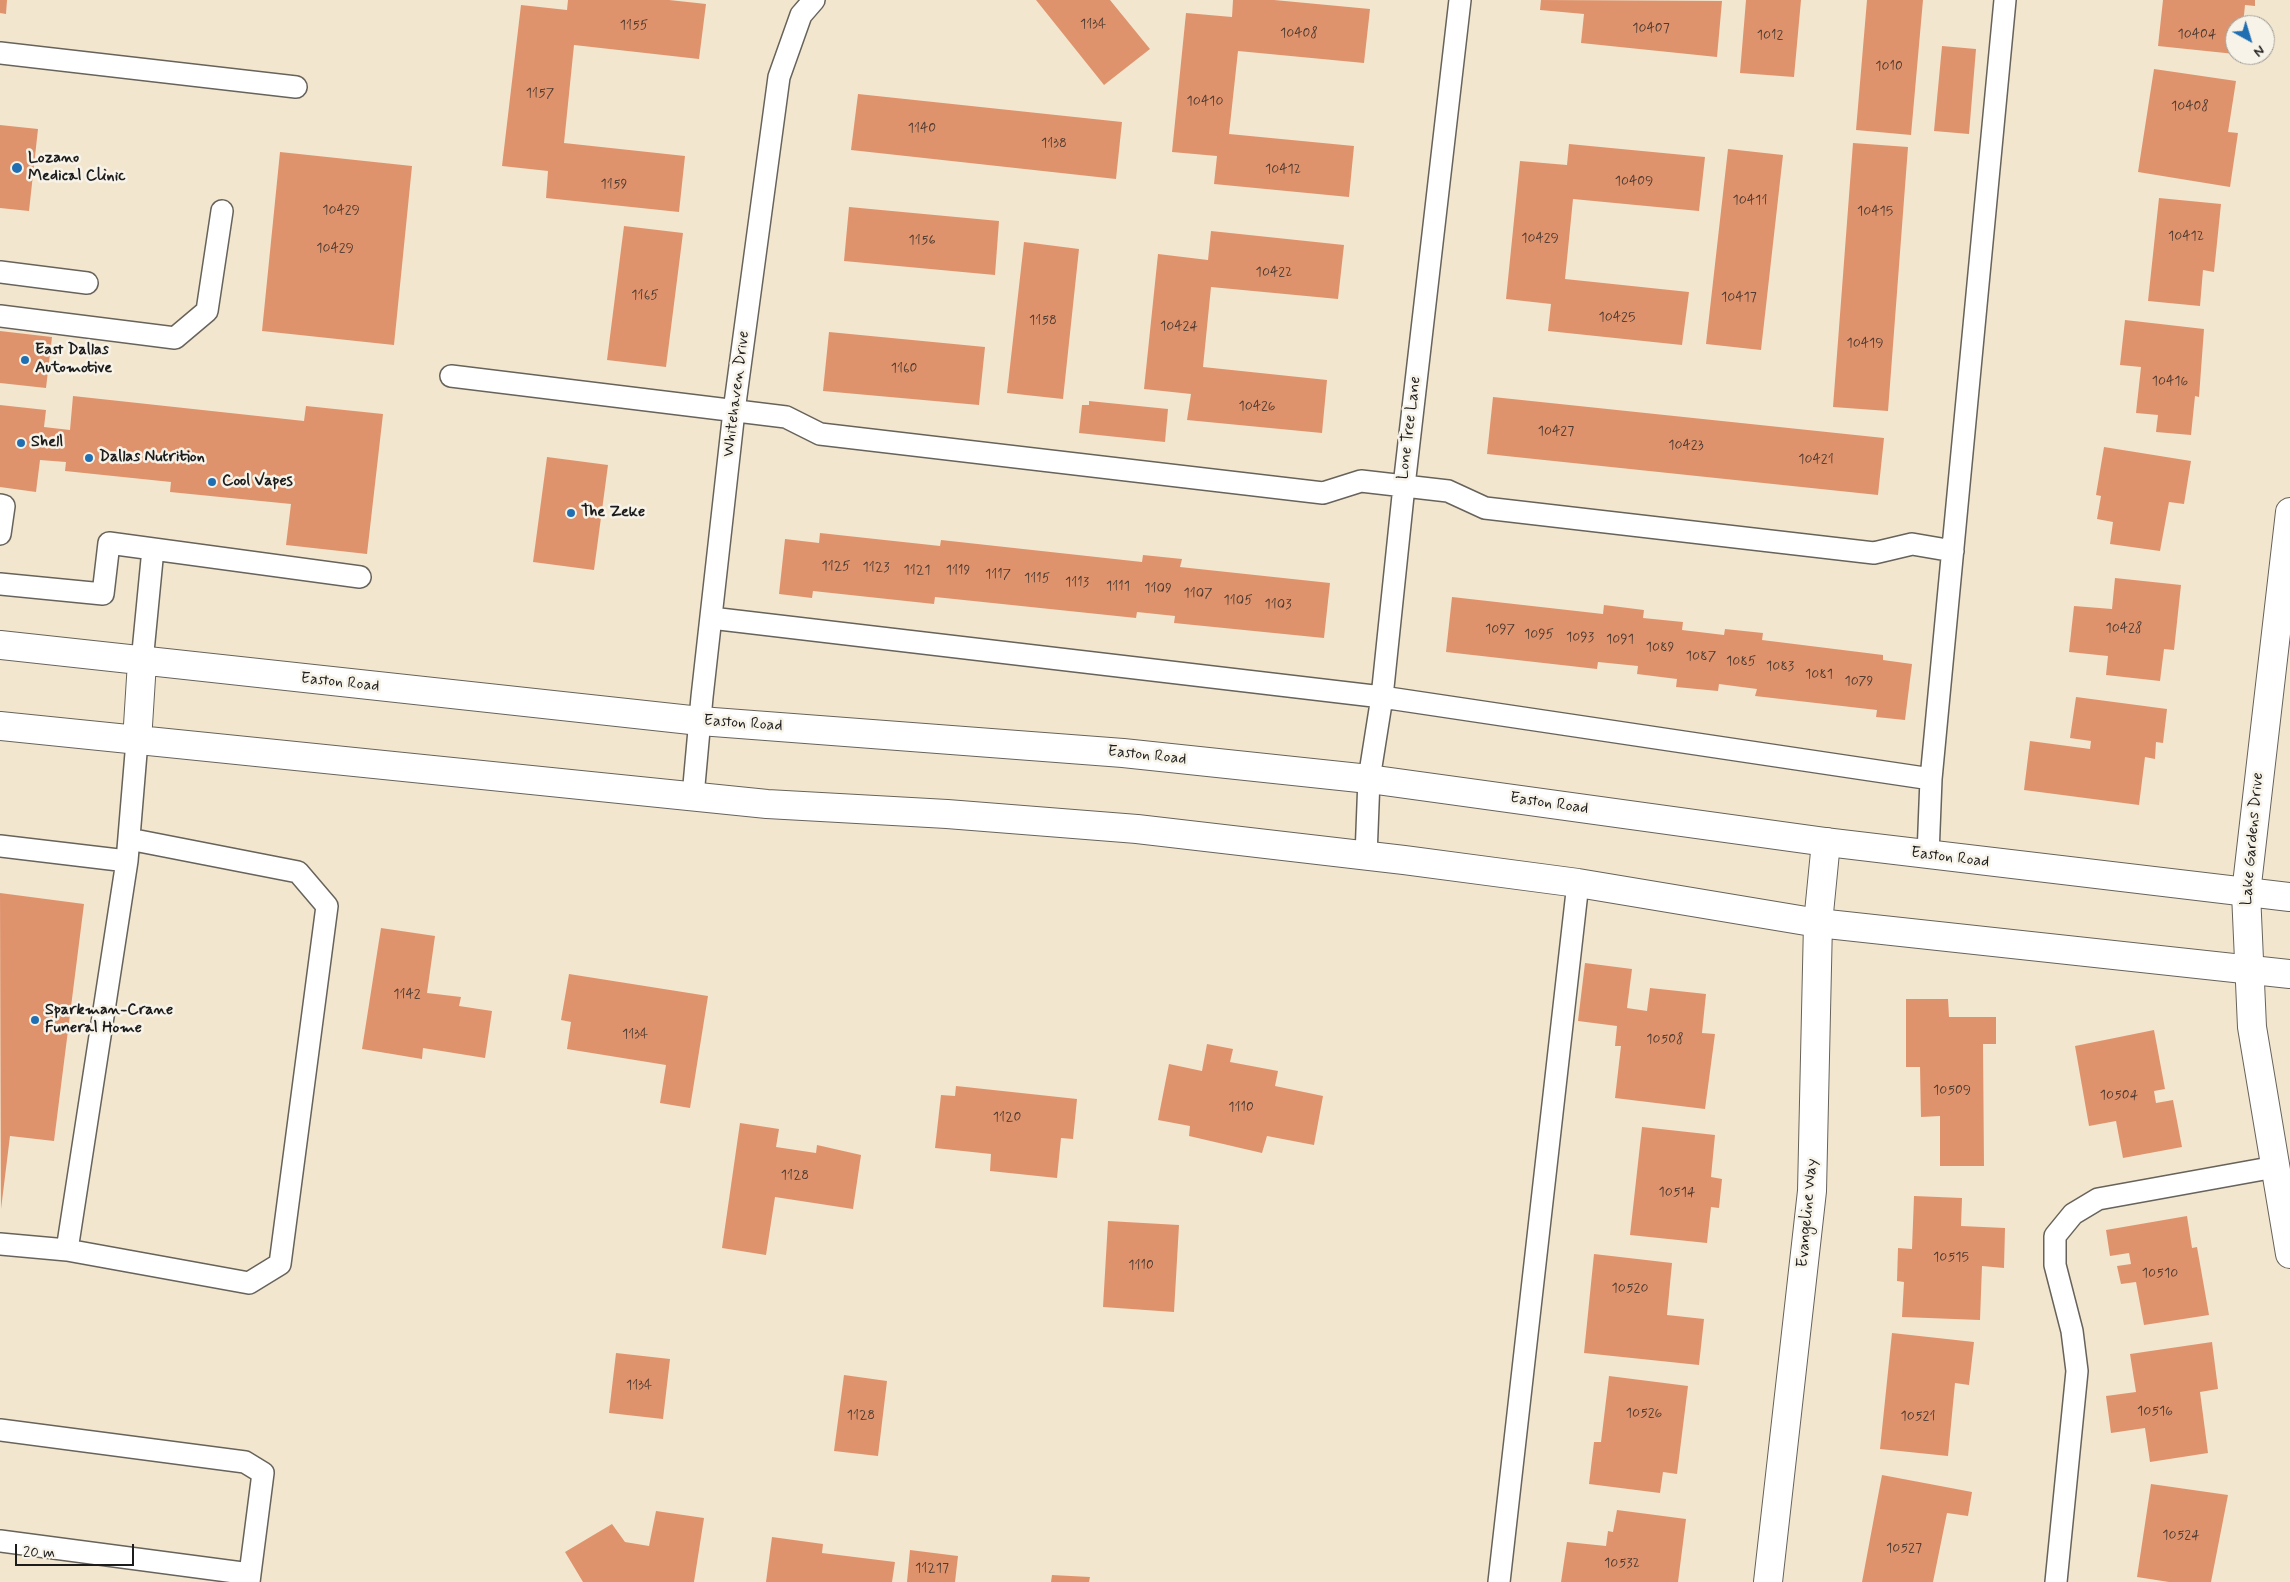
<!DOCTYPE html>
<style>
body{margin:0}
#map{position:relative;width:2290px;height:1582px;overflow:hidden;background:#f3e6cf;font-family:Mynerve,sans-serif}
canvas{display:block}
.north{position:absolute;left:2225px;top:15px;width:50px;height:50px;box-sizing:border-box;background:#f7f3e8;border:1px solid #9f9d96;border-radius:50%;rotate:141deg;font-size:14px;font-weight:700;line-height:20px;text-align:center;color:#1c1c1c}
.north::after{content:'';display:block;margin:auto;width:18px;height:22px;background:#1f6fb2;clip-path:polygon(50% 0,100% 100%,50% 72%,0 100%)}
.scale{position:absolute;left:15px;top:1544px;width:119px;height:22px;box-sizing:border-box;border:2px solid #1c1c1c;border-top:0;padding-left:6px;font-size:15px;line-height:18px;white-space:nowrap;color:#1c1c1c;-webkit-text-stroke:4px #f7f3e8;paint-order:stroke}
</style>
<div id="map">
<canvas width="2290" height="1582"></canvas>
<div class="north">N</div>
<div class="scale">20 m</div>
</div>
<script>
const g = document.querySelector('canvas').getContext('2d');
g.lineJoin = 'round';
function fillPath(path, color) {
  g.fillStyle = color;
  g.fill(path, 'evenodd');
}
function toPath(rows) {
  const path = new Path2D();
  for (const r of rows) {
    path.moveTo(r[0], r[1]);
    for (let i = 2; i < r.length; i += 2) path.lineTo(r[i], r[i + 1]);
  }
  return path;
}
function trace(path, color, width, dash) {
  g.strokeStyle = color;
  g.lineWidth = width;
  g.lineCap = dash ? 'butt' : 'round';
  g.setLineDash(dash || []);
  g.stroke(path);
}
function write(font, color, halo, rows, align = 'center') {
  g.font = font + ' Mynerve,sans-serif';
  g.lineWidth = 5;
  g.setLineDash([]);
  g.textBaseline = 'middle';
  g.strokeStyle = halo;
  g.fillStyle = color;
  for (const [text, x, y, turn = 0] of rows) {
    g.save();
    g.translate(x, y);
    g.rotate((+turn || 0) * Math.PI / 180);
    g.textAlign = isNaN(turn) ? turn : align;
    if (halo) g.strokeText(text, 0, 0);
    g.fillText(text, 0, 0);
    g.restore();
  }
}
const building = toPath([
 [0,0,7,0,6,14,0,13],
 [568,0,669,0,706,4,699,59,574,45,564,143,685,156,679,212,546,198,548,171,502,166,521,5,567,10],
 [1036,0,1110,0,1150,49,1104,85],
 [1233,0,1274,0,1370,9,1364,63,1238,51,1229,134,1354,146,1349,197,1214,184,1217,156,1172,152,1186,13,1232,17],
 [1541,0,1722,1,1717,57,1581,43,1584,14,1540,10],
 [1746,0,1801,0,1794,77,1740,73],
 [1867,0,1923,0,1911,135,1856,130],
 [2163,0,2255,0,2255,6,2245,5,2243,25,2235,25,2235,54,2158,46],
 [1942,46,1976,49,1969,134,1934,131],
 [2154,69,2236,81,2228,132,2238,133,2230,187,2138,172],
 [858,94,1122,122,1116,179,851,150],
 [0,125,38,129,29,211,0,208],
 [1853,143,1908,147,1888,411,1833,407],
 [1569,144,1705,157,1699,211,1573,199,1565,279,1689,292,1682,345,1548,331,1551,304,1506,299,1520,161,1567,165],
 [1728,149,1783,155,1761,350,1706,344],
 [280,152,412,166,394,345,262,331],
 [2159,198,2221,204,2214,272,2203,270,2200,306,2148,301],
 [849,207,999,221,995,275,844,261],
 [624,226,683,233,666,367,607,360],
 [1211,231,1344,245,1338,299,1211,287,1203,367,1327,380,1322,433,1187,420,1191,394,1144,389,1158,254,1208,260],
 [1024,242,1079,249,1063,399,1007,393],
 [2125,320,2204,329,2199,397,2195,396,2191,435,2156,432,2158,415,2136,413,2141,367,2120,365],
 [0,331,52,337,46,388,0,383],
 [829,332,985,347,979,405,823,391],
 [73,396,304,421,306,406,383,414,367,554,286,545,291,504,170,492,171,482,65,471,66,462,40,460,36,492,0,487,0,405,46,410,44,427,70,430],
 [1493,397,1884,438,1878,495,1487,454],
 [1089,401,1168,409,1165,442,1079,433,1082,405,1089,405],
 [2104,447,2191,461,2184,504,2169,502,2160,551,2110,544,2113,522,2097,519,2101,496,2096,495],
 [547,457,608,465,594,570,533,562],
 [820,533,940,546,941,540,1142,562,1143,555,1182,559,1180,567,1330,583,1324,638,1174,623,1175,616,1137,612,1136,618,935,597,934,604,813,591,812,598,779,594,785,539,819,543],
 [2115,578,2181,585,2174,650,2164,649,2160,681,2106,675,2108,656,2069,652,2074,606,2112,609],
 [1452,597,1603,614,1604,605,1644,610,1643,618,1683,622,1682,630,1724,635,1725,629,1763,633,1762,640,1883,655,1883,660,1912,664,1905,720,1876,717,1877,710,1755,696,1757,689,1719,684,1718,691,1676,687,1677,679,1637,674,1638,666,1598,662,1597,669,1446,652],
 [2076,697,2167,709,2163,743,2156,742,2155,759,2145,757,2139,805,2024,790,2030,741,2090,749,2091,741,2070,738],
 [0,893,84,904,54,1141,10,1136,1,1209],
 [381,928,435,936,427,993,461,997,459,1006,492,1011,485,1058,423,1048,422,1059,362,1049],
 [1585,963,1632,969,1627,1008,1647,1011,1650,988,1706,994,1702,1033,1715,1034,1705,1109,1615,1098,1621,1046,1615,1046,1617,1026,1578,1021],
 [569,974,708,996,690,1108,660,1103,666,1065,567,1049,571,1022,561,1020],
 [1906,999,1948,999,1949,1017,1996,1017,1996,1044,1983,1044,1984,1166,1940,1166,1940,1116,1921,1117,1920,1067,1906,1067],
 [2154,1030,2165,1089,2154,1091,2156,1103,2173,1100,2182,1147,2123,1158,2116,1121,2089,1126,2075,1046],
 [1207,1044,1233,1049,1230,1062,1278,1071,1275,1086,1323,1096,1314,1145,1267,1136,1262,1153,1189,1136,1190,1126,1158,1120,1169,1064,1202,1071],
 [956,1086,1077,1099,1073,1139,1061,1138,1057,1178,990,1171,991,1154,935,1148,941,1095,955,1096],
 [740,1123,779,1129,776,1147,816,1153,817,1145,861,1155,853,1209,775,1197,766,1255,722,1248],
 [1642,1127,1715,1135,1711,1177,1722,1179,1719,1208,1711,1207,1707,1243,1630,1235],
 [1914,1196,1962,1198,1961,1226,2005,1228,2004,1268,1982,1266,1980,1320,1902,1317,1904,1282,1897,1281,1898,1248,1912,1249],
 [2187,1216,2192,1248,2197,1247,2209,1315,2144,1325,2136,1282,2121,1284,2117,1266,2131,1264,2129,1253,2110,1256,2106,1230],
 [1108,1221,1179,1225,1174,1312,1103,1307],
 [1594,1254,1672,1263,1667,1315,1704,1319,1699,1365,1584,1353],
 [1892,1333,1974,1342,1969,1385,1955,1383,1948,1456,1880,1449],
 [2212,1342,2218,1389,2200,1392,2208,1453,2150,1462,2145,1428,2111,1433,2106,1396,2136,1392,2130,1354],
 [616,1353,670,1359,663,1419,609,1413],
 [844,1375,887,1381,878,1456,834,1451],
 [1609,1376,1688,1386,1677,1474,1663,1472,1660,1493,1589,1484,1594,1442,1601,1442],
 [1882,1475,1972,1492,1968,1516,1947,1513,1933,1582,1862,1582],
 [2151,1484,2228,1495,2211,1582,2169,1582,2137,1577],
 [1617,1510,1686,1519,1678,1582,1561,1582,1567,1542,1606,1546,1608,1531,1613,1532],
 [656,1511,704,1518,694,1582,583,1582,565,1552,612,1524,625,1542,649,1546],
 [772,1537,823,1544,822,1553,895,1562,892,1582,766,1582],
 [910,1550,958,1556,955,1582,907,1582],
 [1052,1575,1090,1577,1089,1582,1051,1582]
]);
const lane = toPath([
 [0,53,296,87],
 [0,272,87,283],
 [0,316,175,338,207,311,222,211],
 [451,376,786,417,820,434,1323,493,1361,481,1448,491,1485,508,1874,553,1912,544,1953,551],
 [0,505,4,506,0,534],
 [0,584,103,594,109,543,360,577],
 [711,618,1382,697,1931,779],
 [142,662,153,549],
 [693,796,702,697,734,411,779,77,801,15,814,0],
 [0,846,127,861],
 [1928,855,1931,779,2005,0],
 [1366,856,1369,779,1382,697,1404,486,1460,0],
 [0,1244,67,1250,127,861,137,741],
 [67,1250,249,1283,280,1264,327,906,298,872,129,839],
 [0,1430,245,1462,263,1473,250,1574],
 [0,1541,250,1574,249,1582],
 [1499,1582,1578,883],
 [2056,1582,2077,1371,2072,1331,2055,1265,2055,1236,2073,1214,2098,1199,2275,1167]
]);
const street = toPath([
 [2290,512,2246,893,2252,1027,2290,1254],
 [1768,1582,1812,1191,1818,923,1826,842]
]);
const secondary = toPath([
 [0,645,700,721,1123,753,1369,779,1826,842,2290,897],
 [0,726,767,804,947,814,1137,829,1404,860,1578,883,1818,923,2290,974],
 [137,741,142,662]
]);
const markers = [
 [17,168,6,"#1f6fb2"],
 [25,360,5,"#1f6fb2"],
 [21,443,5,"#1f6fb2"],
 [89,458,5,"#1f6fb2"],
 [212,482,5,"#1f6fb2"],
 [571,513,5,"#1f6fb2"],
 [35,1020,5,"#1f6fb2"]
];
const numberNames = [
 ["1134",1093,25],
 ["1155",634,26],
 ["10407",1651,29],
 ["10408",1299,34],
 ["10404",2197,35],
 ["1012",1770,36],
 ["1010",1889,67],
 ["1157",540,94],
 ["10410",1205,102],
 ["10408",2190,107],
 ["1140",922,129],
 ["1138",1054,144],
 ["10412",1283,170],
 ["10409",1634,182],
 ["1159",614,185],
 ["10411",1750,201],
 ["10429",341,211],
 ["10415",1875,212],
 ["10412",2186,237],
 ["10429",1540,239],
 ["1156",922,241],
 ["10429",335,249],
 ["10422",1274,273],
 ["1165",645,296],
 ["10417",1739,298],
 ["10425",1617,318],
 ["1158",1043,321],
 ["10424",1179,327],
 ["10419",1865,344],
 ["1160",904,369],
 ["10416",2170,382],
 ["10426",1257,407],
 ["10427",1556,432],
 ["10423",1686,446],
 ["10421",1816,460],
 ["1125",836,567],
 ["1123",876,568],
 ["1121",917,571],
 ["1119",958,571],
 ["1117",998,575],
 ["1115",1037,579],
 ["1113",1077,583],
 ["1111",1118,587],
 ["1109",1158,589],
 ["1107",1198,594],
 ["1105",1238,601],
 ["1103",1278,605],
 ["10428",2124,629],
 ["1097",1500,630],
 ["1095",1539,635],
 ["1093",1580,638],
 ["1091",1620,640],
 ["1089",1660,648],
 ["1087",1701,657],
 ["1085",1741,662],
 ["1083",1780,667],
 ["1081",1819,675],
 ["1079",1859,682],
 ["1142",407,995],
 ["1134",635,1035],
 ["10508",1665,1040],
 ["10509",1952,1091],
 ["10504",2119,1096],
 ["1110",1241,1108],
 ["1120",1007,1118],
 ["1128",795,1176],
 ["10514",1677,1193],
 ["10515",1951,1258],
 ["1110",1141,1266],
 ["10510",2160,1274],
 ["10520",1630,1289],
 ["1134",639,1386],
 ["10516",2155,1412],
 ["10526",1644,1414],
 ["1128",861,1416],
 ["10521",1918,1417],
 ["10524",2181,1536],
 ["10527",1904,1549],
 ["10532",1622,1564],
 ["11217",932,1569]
];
const poiNames = [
 ["Lozano",28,159],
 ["Medical Clinic",28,177],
 ["East Dallas",35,351],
 ["Automotive",35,369],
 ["Shell",31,443],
 ["Dallas Nutrition",99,458],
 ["Cool Vapes",222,482],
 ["The Zeke",581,513],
 ["Sparkman-Crane",45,1011],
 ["Funeral Home",45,1029]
];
const streetNames = [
 ["Whitehaven Drive",737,394,-83],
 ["Lone Tree Lane",1410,428,-83],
 ["Easton Road",340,683,6],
 ["Easton Road",743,724,4],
 ["Easton Road",1147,756,6],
 ["Easton Road",1549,804,8],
 ["Lake Gardens Drive",2253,839,-85],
 ["Easton Road",1950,858,7],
 ["Evangeline Way",1808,1213,-85]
];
fillPath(building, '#df936d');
trace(lane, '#67635b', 24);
trace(street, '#67635b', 30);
trace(secondary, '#67635b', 30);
trace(lane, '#fff', 21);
trace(street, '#fff', 28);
trace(secondary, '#fff', 28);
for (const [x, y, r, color] of markers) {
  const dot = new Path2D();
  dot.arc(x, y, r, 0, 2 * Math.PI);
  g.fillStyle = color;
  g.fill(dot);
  trace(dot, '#f7f3e8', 2);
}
write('14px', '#4d3a30', null, numberNames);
write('bold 16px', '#1c1c1c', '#f7f3e8', poiNames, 'left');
write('16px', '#1c1c1c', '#f7f3e8', streetNames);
</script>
